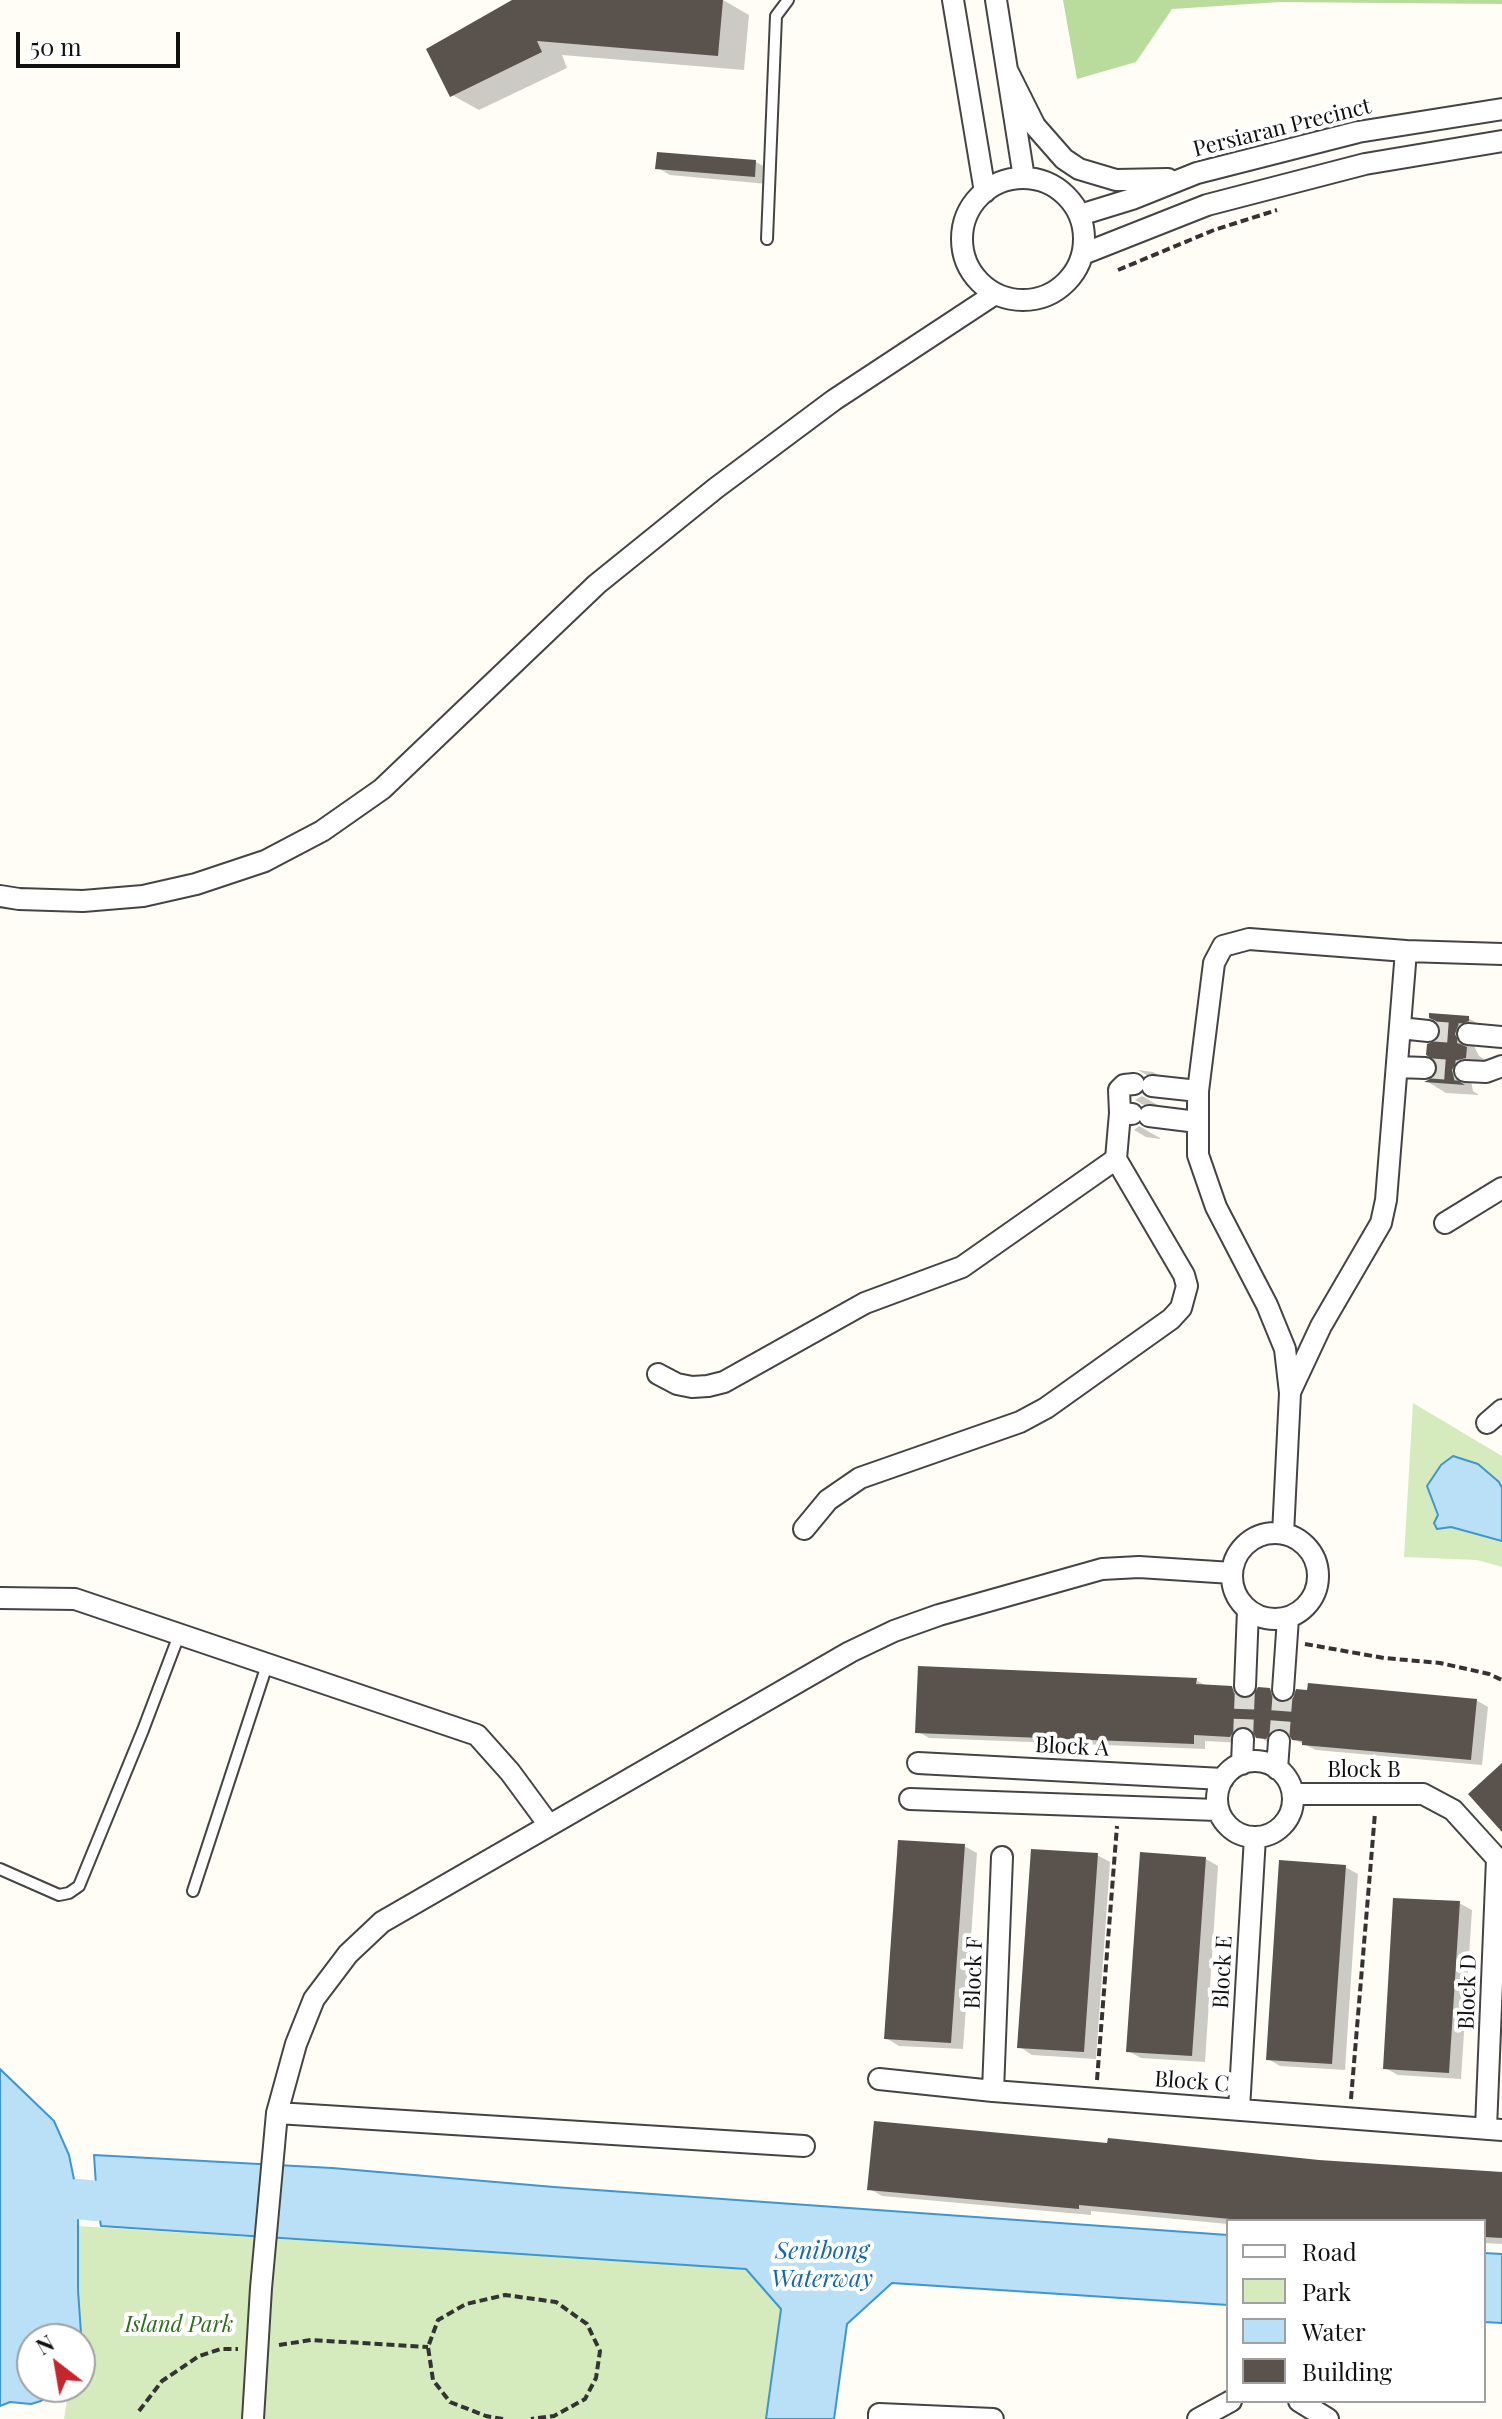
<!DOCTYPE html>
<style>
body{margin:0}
#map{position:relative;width:1502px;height:2419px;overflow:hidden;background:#fffdf5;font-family:"Playfair Display",serif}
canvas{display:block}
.legend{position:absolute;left:1226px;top:2219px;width:260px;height:184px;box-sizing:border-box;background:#fff;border:2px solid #a0a0a0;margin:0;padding:10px 14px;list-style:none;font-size:24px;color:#111}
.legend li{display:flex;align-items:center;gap:16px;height:40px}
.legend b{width:40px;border:2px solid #a0a0a0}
.north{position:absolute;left:16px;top:2323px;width:80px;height:80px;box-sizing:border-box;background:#fff;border:2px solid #a0a0a0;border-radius:50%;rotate:329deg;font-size:22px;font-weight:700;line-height:32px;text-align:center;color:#111}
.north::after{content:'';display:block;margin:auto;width:28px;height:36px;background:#c4262e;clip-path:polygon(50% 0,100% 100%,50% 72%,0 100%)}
.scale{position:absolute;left:16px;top:32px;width:164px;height:36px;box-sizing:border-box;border:4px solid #111;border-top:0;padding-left:10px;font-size:24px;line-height:28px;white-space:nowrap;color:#111;-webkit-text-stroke:6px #fff;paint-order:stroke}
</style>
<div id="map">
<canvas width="1502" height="2419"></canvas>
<ul class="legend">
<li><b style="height:10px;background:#fff"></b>Road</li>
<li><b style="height:22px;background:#d5ebbd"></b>Park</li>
<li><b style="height:22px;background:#b9e0f7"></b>Water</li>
<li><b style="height:22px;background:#5a524d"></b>Building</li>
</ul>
<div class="north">N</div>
<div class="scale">50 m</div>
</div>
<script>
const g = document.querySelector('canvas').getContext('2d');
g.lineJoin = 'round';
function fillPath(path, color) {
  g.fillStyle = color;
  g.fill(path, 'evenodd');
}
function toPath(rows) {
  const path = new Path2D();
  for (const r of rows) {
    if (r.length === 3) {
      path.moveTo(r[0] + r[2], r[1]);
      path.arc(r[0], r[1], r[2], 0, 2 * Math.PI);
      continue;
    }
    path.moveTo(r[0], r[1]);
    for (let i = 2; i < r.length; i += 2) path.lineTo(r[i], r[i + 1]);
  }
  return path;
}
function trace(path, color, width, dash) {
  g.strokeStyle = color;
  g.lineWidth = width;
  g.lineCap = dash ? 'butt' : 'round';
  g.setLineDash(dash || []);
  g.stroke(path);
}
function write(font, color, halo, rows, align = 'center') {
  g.font = font + ' "Playfair Display",serif';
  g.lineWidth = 8;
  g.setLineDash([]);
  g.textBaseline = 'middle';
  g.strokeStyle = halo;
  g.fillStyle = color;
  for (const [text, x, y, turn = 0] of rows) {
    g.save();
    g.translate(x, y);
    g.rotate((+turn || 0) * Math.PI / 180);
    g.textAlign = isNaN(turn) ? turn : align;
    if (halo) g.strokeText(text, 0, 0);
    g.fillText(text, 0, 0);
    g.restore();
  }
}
const green = toPath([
 [1413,1403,1502,1456,1502,1567,1477,1560,1404,1557],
 [78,2226,746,2269,781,2309,766,2419,64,2419,69,2387,80,2387,83,2362,78,2290]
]);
const forest = toPath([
 [1063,0,1502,0,1502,4,1280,2,1172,9,1136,62,1077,79]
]);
const water = toPath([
 [1453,1456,1478,1464,1499,1482,1502,1488,1502,1541,1451,1527,1437,1529,1434,1523,1438,1515,1427,1486,1441,1465,1453,1456],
 [0,2069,54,2121,69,2155,78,2199,78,2290,83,2362,80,2372,80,2339,32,2339,32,2387,62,2387,41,2401,31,2404,10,2402,0,2406,0,2069],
 [94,2155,332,2168,554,2187,1228,2235,1228,2305,892,2283,847,2324,834,2419,766,2419,781,2309,746,2269,101,2226,97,2201,94,2155],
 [1484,2253,1502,2254,1502,2323,1484,2322,1484,2253]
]);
const shadow = toPath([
 [516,0,723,0,749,15,744,70,562,55,567,68,479,110,452,95],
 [756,162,769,169,767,184,670,175,658,168],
 [1468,1018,1488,1029,1477,1037,1474,1046,1479,1056,1486,1060,1486,1069,1478,1070,1471,1081,1473,1091,1479,1095,1446,1093,1428,1082,1437,1077,1440,1069,1440,1041,1443,1032],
 [1138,1070,1153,1072,1165,1079,1159,1082],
 [1142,1096,1163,1108,1156,1112,1135,1100],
 [1139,1126,1160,1138,1160,1139,1146,1137,1134,1130],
 [1196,1680,1208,1687,1231,1688,1244,1695,1245,1701,1270,1690,1282,1697,1283,1705,1476,1700,1488,1707,1482,1765,1316,1750,1293,1739,1291,1734,1270,1744,1255,1733,1248,1734,1243,1743,1205,1741,1205,1749,929,1738,917,1731],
 [964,1846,977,1853,963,2049,899,2046,886,2038],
 [1097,1855,1110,1862,1096,2059,1032,2055,1020,2047],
 [1206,1859,1218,1866,1205,2062,1141,2058,1128,2051],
 [1345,1867,1358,1874,1345,2070,1280,2066,1268,2059],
 [1459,1903,1472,1910,1461,2079,1398,2075,1385,2068],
 [1109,2145,1502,2174,1502,2244,1484,2243,1484,2221,1228,2221,1228,2224,1091,2211,1091,2215,882,2196,870,2189]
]);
const river = toPath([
 [78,2199,97,2201]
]);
const building = toPath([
 [512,0,723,0,718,56,537,41,542,52,450,97,426,49],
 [657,152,756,160,755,177,655,169],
 [1429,1013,1469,1016,1469,1021,1458,1026,1455,1034,1460,1044,1467,1047,1466,1058,1458,1060,1452,1070,1454,1078,1465,1085,1424,1082,1436,1076,1438,1069,1436,1061,1426,1055,1427,1044,1438,1039,1441,1032,1436,1021,1429,1018],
 [918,1666,1197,1678,1196,1684,1232,1686,1234,1693,1244,1699,1252,1697,1258,1687,1270,1688,1272,1696,1283,1703,1293,1698,1296,1689,1307,1690,1308,1683,1477,1699,1471,1760,1302,1745,1302,1741,1292,1740,1287,1731,1281,1728,1273,1730,1266,1739,1256,1738,1251,1729,1244,1726,1236,1728,1230,1737,1194,1735,1194,1744,915,1733],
 [1502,1763,1502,1832,1468,1794],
 [898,1840,965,1844,951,2043,884,2039],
 [1031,1849,1098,1853,1084,2052,1017,2048],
 [1140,1852,1206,1857,1192,2056,1126,2052],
 [1279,1860,1346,1865,1332,2064,1266,2060],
 [1393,1898,1460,1901,1449,2073,1383,2069],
 [874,2121,1107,2143,1108,2138,1319,2160,1502,2172,1502,2238,1484,2237,1484,2221,1252,2221,1079,2205,1079,2209,867,2190]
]);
const streetTunnel = toPath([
 [1428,1031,1468,1034],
 [1425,1068,1465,1071],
 [1243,1739,1245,1686],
 [1279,1741,1283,1690]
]);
const path = toPath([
 [1118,270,1214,230,1277,210],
 [1305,1644,1384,1658,1440,1663,1489,1674,1502,1680],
 [1097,2080,1117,1826],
 [1351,2099,1375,1813],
 [279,2345,311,2340,428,2347],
 [139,2411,162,2381,199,2356,221,2349,238,2349],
 [503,2419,486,2416,450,2402,433,2380,428,2347,438,2320,466,2304,505,2295,556,2302,587,2324,600,2351,596,2378,585,2399,554,2416,531,2419]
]);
const lane = toPath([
 [767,239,776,16,788,0],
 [0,1869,59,1895,69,1893,79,1886,143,1730,179,1635],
 [193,1891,267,1665]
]);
const street = toPath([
 [953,0,985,192],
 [996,0,1024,178],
 [1007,70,1035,126,1064,159,1079,169,1116,180,1168,179],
 [1023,239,61],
 [1080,215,1132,199,1197,173,1358,132,1502,109],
 [1083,254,1207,205,1365,164,1502,141],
 [0,896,19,899,83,901,143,896,196,884,265,861,322,831,382,789,597,584,716,488,834,400,995,294],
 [1400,1028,1428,1031],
 [1468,1034,1502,1037],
 [1398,1067,1425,1068],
 [1465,1071,1486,1072,1502,1066],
 [1152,1086,1198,1091],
 [1132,1114,1120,1113,1119,1090,1124,1085,1134,1084],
 [1149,1116,1197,1122],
 [1445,1223,1502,1188],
 [658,1374,677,1384,692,1387,708,1386,724,1382,865,1303,962,1267,1116,1159],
 [1291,1390,1321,1326,1381,1223,1386,1200,1406,951],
 [1487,1423,1502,1410],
 [804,1529,828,1500,860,1478,1020,1422,1046,1408,1171,1319,1181,1308,1187,1286,1184,1275,1116,1159,1120,1113],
 [1275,1576,43],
 [1283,1534,1290,1393,1285,1349,1267,1305,1216,1207,1198,1155,1198,1091,1214,963,1223,946,1249,939,1406,951,1502,954],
 [0,1598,75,1599,477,1735,510,1772,549,1825],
 [1245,1686,1248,1610],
 [1283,1690,1288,1618],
 [1255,1799,38],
 [918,1763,1223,1779],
 [1242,1764,1243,1739],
 [1277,1769,1279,1741],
 [1294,1794,1423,1794,1453,1810,1502,1864],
 [910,1799,1217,1810],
 [879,2079,993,2091,1502,2130],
 [993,2091,1002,1857],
 [1239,2109,1255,1837],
 [277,2113,804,2146],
 [1486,2128,1497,1859],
 [1299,2401,1328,2419],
 [253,2419,261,2288,277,2113,296,2044,314,1999,348,1954,382,1922,850,1652,894,1631,939,1615,1102,1569,1139,1567,1232,1573],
 [879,2419,879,2414,993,2419],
 [1198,2419,1231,2401]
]);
const streetNames = [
 ["Persiaran Precinct",1282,128,-14],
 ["Block A",1072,1747,3],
 ["Block B",1364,1770],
 ["Block E",1223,1972,-87],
 ["Block F",974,1973,-88],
 ["Block D",1468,1992,-88],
 ["Block C",1192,2082,4]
];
const parkNames = [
 ["Island Park",179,2325]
];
const waterNames = [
 ["Senibong",822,2252],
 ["Waterway",822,2280]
];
fillPath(green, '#d5ebbd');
fillPath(forest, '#b9dc9c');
fillPath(water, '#b9e0f7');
trace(water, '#3f96cf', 2);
fillPath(shadow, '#0003');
trace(river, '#b9e0f7', 40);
fillPath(building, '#5a524d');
trace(streetTunnel, '#dbdad3', 20, [20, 10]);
trace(lane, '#444', 14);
trace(street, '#444', 24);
trace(path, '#333', 4, [8, 4]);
trace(lane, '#fff', 10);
trace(street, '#fff', 20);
write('22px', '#111', '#fff', streetNames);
write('italic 22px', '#2f6b1f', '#fff', parkNames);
write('italic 24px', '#1768a6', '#fff', waterNames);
</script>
